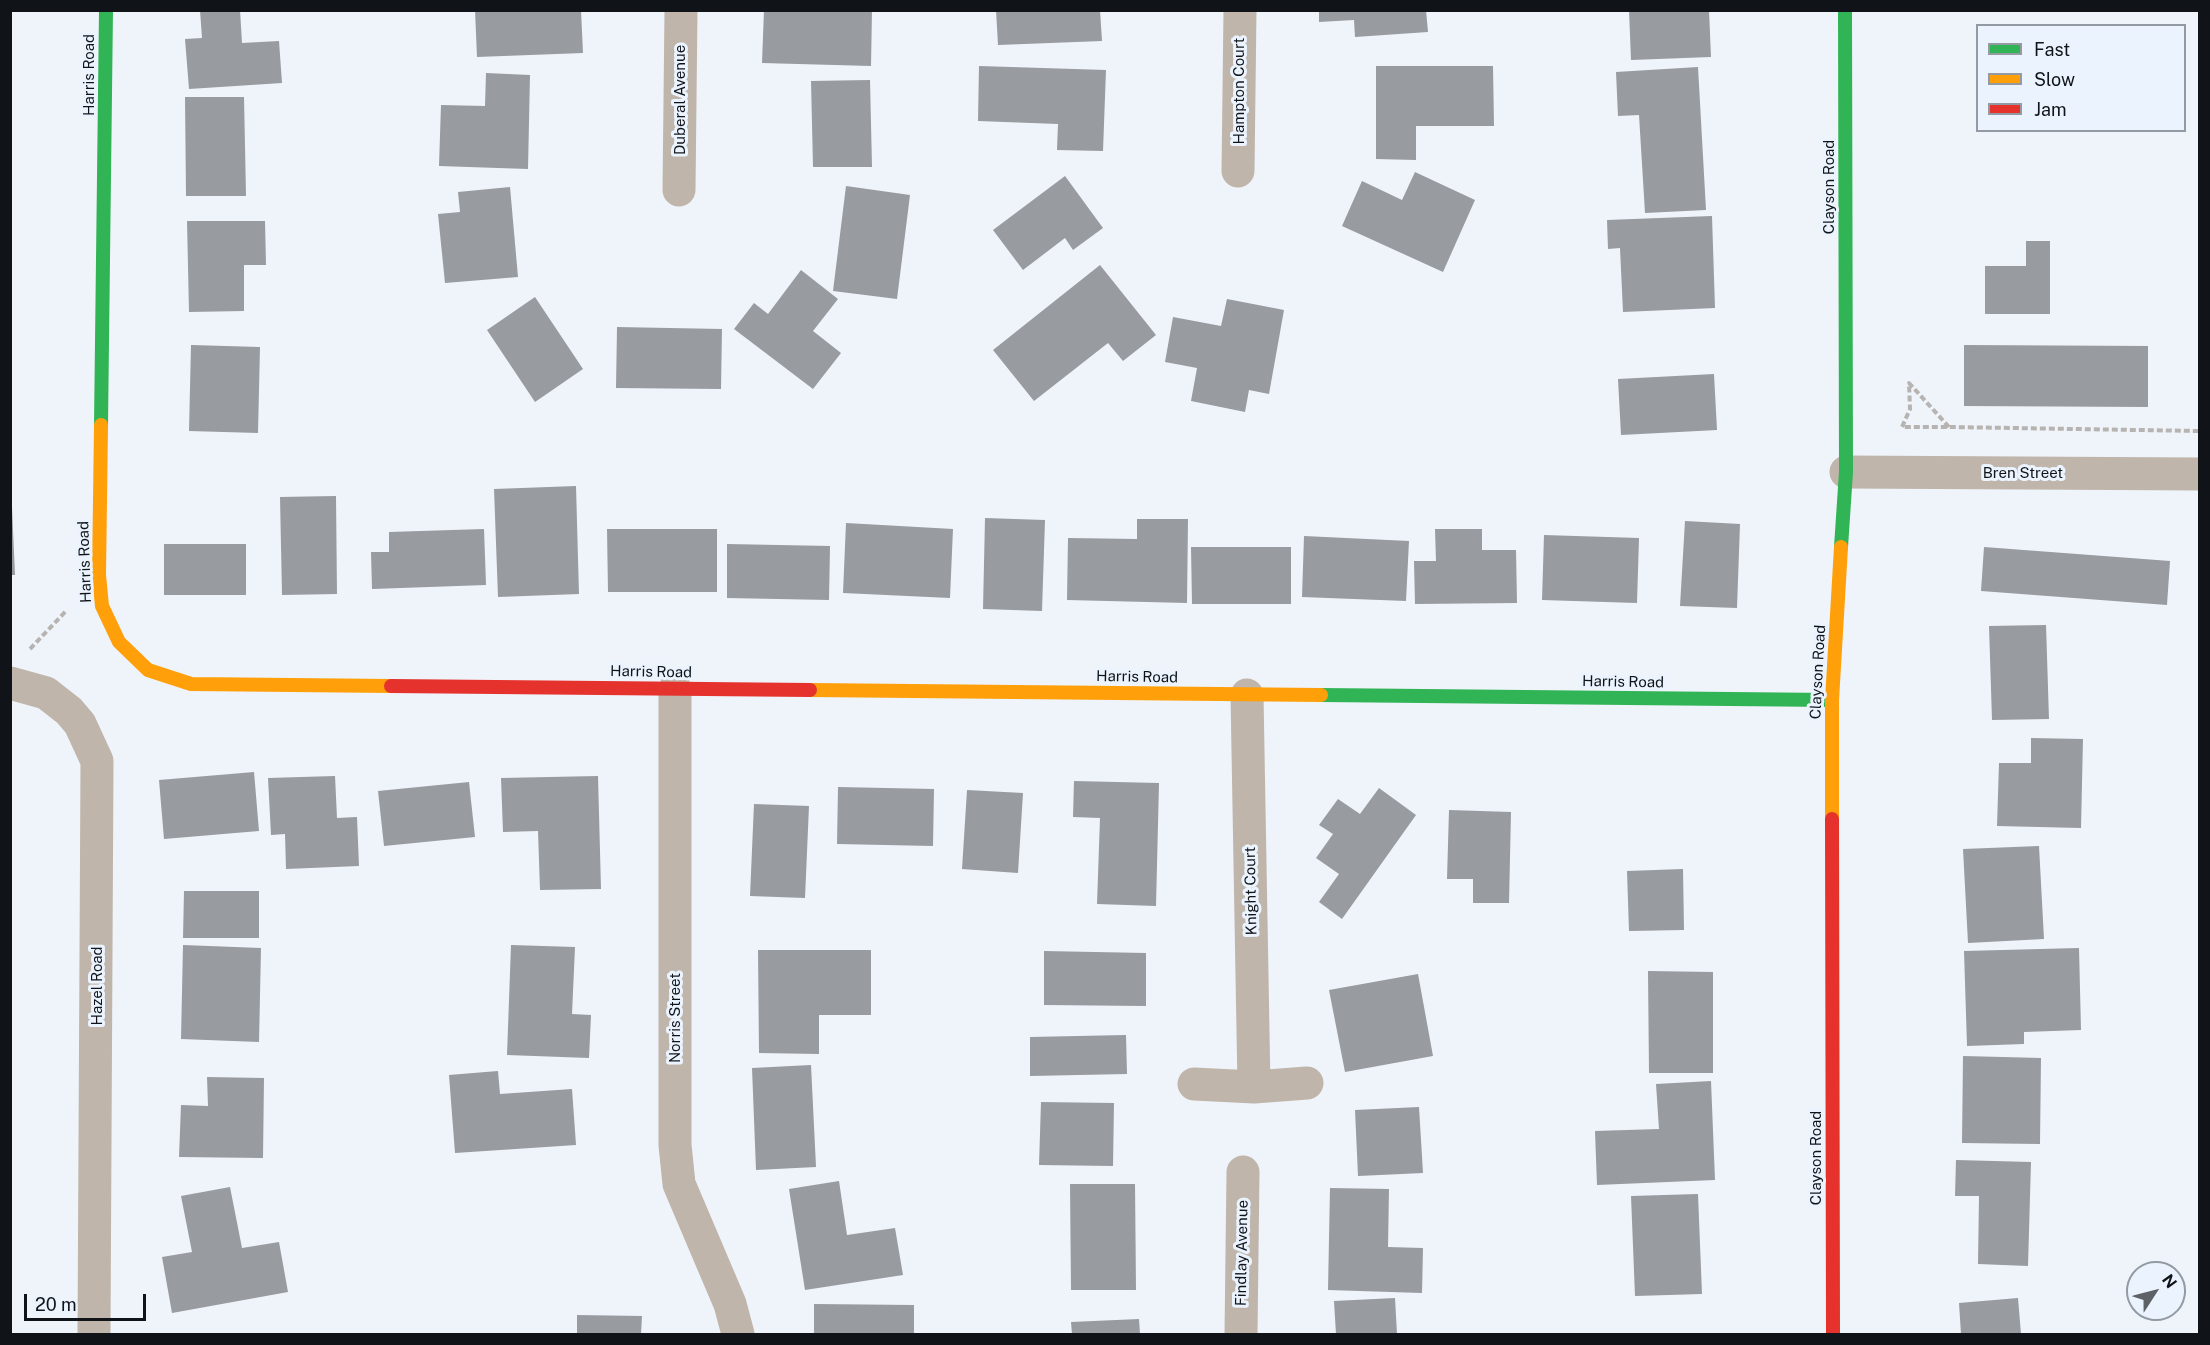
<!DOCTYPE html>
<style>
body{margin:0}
#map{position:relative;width:2210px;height:1345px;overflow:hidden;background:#eff4fa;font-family:"Public Sans",sans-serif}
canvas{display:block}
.frame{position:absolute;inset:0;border:12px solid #101317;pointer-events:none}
.legend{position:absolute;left:1976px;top:24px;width:210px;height:108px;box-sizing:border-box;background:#ebf4fe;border:2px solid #939aa2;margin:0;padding:8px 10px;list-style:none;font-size:18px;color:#101317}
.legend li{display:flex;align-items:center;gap:12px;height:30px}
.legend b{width:30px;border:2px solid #939aa2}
.north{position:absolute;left:2126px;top:1261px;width:60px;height:60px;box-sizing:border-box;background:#ebf4fe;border:2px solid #939aa2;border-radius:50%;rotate:54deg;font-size:16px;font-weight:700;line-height:24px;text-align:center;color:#101317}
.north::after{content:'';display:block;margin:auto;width:21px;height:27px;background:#5e6266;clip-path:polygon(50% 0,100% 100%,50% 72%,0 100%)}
.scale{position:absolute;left:24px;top:1294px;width:122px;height:27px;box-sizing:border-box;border:3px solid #101317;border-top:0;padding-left:8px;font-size:18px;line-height:21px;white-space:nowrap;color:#101317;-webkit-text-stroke:4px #ebf4fe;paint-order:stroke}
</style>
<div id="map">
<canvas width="2210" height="1345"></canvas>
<div class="frame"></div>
<ul class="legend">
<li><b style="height:8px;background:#30b455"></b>Fast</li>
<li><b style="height:8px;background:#ff9f0a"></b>Slow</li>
<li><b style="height:8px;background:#e5322d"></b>Jam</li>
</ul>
<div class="north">N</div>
<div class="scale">20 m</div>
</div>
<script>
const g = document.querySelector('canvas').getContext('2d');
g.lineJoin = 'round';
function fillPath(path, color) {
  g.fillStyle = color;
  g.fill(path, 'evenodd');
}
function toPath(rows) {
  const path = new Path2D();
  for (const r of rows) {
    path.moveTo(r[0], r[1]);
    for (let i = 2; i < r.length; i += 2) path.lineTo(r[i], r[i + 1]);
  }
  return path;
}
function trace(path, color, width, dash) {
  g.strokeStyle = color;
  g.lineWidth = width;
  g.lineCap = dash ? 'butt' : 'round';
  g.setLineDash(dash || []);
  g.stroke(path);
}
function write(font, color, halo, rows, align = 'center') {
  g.font = font + ' "Public Sans",sans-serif';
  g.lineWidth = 6;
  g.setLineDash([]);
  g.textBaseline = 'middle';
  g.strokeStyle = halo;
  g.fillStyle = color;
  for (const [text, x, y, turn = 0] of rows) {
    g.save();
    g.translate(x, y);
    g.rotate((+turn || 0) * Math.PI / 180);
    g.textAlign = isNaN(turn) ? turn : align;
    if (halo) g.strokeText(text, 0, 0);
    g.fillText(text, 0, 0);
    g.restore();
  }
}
const building = toPath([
 [200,10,240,10,242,43,279,41,282,83,189,89,185,39,202,38],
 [475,10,581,10,583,53,477,57],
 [764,10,872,10,871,66,762,63],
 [996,10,1100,10,1102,41,998,45],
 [1319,10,1426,10,1428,32,1355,37,1354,20,1319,22],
 [1629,10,1709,10,1711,57,1631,60],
 [979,66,1106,70,1103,151,1057,150,1058,124,978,121],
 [1376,66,1493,66,1494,126,1416,126,1416,160,1376,159],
 [1698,67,1706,210,1645,213,1639,115,1618,116,1616,72],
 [486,73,530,75,528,169,439,166,441,105,485,106],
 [870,80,872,167,813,167,811,81],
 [185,97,244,97,246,196,186,196],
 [1415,172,1475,200,1443,272,1342,226,1362,181,1402,200],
 [1065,176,1103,228,1073,250,1065,238,1023,270,993,230],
 [846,186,910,195,897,299,833,291],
 [510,187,518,277,445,283,438,214,460,212,458,192],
 [1712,216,1715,308,1623,312,1620,248,1608,249,1607,220],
 [187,221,265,221,266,265,244,265,244,311,189,312],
 [2026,241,2050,241,2050,314,1985,314,1985,266,2026,266],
 [1100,265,1156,335,1123,361,1108,343,1034,401,993,350],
 [801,270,838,299,813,331,841,353,813,389,734,329,754,303,768,314],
 [535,297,583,369,535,402,487,330],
 [1227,299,1284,310,1269,394,1249,390,1245,412,1191,401,1197,368,1165,362,1173,317,1221,326],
 [617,327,722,329,721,389,616,388],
 [191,345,260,347,258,433,189,431],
 [1964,345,2148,346,2148,407,1964,406],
 [1714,374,1717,430,1621,435,1618,379],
 [10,461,15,575,10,575],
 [576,486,579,594,498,597,494,489],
 [336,496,337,594,282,595,280,497],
 [985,518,1045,520,1042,611,983,609],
 [1137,519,1188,519,1187,603,1067,600,1068,538,1137,539],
 [1685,521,1740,524,1737,608,1680,606],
 [846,523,953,529,950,598,843,593],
 [484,529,486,585,372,589,371,552,389,552,389,532],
 [607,529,717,529,717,592,608,592],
 [1435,529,1482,529,1482,550,1516,550,1517,603,1415,604,1414,561,1436,561],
 [1544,535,1639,538,1637,603,1542,600],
 [1304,536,1409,541,1406,601,1302,597],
 [164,544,246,544,246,595,164,595],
 [727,544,830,546,829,600,727,598],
 [1191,547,1291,547,1291,604,1192,604],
 [1984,547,2170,561,2167,605,1981,591],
 [2046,625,2049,719,1992,720,1989,626],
 [2031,738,2083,739,2081,828,1997,826,1999,763,2031,763],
 [254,772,259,831,164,839,159,780],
 [335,776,337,818,357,817,359,866,286,869,285,834,271,835,268,778],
 [598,776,601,889,540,890,538,831,503,832,501,778],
 [1074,781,1159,783,1156,906,1097,904,1100,818,1073,817],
 [469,782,475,837,384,846,378,791],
 [838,787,934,789,933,846,837,844],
 [1379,788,1416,815,1342,919,1319,902,1339,874,1316,858,1333,834,1319,825,1338,799,1360,814],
 [967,790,1023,793,1018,873,962,869],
 [754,804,809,806,805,898,750,896],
 [1449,810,1511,812,1509,903,1473,903,1473,879,1447,879],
 [2039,846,2044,939,1968,943,1963,849],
 [1683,869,1684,930,1629,931,1627,871],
 [184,891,259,891,259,938,183,938],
 [183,945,261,948,259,1042,181,1039],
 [511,945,575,947,572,1014,591,1015,589,1058,507,1055],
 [2079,948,2081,1030,2024,1032,2024,1044,1967,1046,1964,951],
 [758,950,871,950,871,1015,819,1015,819,1054,759,1053],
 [1044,951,1146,953,1146,1006,1044,1005],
 [1648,971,1713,972,1713,1073,1649,1073],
 [1418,974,1433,1056,1345,1072,1329,990],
 [1126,1035,1127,1074,1030,1076,1030,1037],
 [1963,1056,2041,1058,2040,1144,1962,1143],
 [811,1065,816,1167,756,1170,752,1068],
 [498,1071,500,1094,572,1089,576,1145,455,1153,449,1075],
 [207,1077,264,1078,263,1158,179,1157,181,1105,208,1106],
 [1711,1081,1715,1180,1597,1185,1595,1131,1659,1129,1656,1084],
 [1041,1102,1114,1103,1113,1166,1039,1165],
 [1419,1107,1423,1173,1358,1176,1355,1110],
 [1956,1160,2031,1162,2028,1266,1978,1264,1979,1196,1955,1196],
 [839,1181,847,1235,895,1228,903,1275,805,1290,789,1189],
 [1070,1184,1135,1184,1136,1290,1071,1290],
 [230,1187,242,1248,279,1242,288,1292,172,1313,162,1257,192,1252,181,1196],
 [1330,1188,1389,1189,1388,1247,1423,1248,1422,1293,1328,1290],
 [1698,1194,1702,1294,1635,1296,1631,1196],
 [1395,1298,1397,1334,1336,1334,1334,1301],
 [2018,1298,2021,1334,1961,1334,1959,1303],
 [814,1304,914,1305,914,1334,814,1334],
 [577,1315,642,1316,641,1334,577,1334],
 [1139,1319,1140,1334,1072,1334,1071,1322]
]);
const path = toPath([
 [1949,427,1909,383,1910,409,1902,427,1949,427,2200,431],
 [30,649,66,611]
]);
const street = toPath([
 [1238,171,1240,10],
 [679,190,681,10],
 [1846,472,2200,474],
 [10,683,46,693,69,711,80,724,97,761,94,1334],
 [675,689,675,1145,679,1184,730,1304,738,1334],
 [1247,695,1254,1087],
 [1194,1084,1254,1087,1307,1083],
 [1241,1334,1243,1172]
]);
const fast = toPath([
 [101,425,106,10],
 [1841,547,1846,472,1845,10],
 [1321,695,1832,700]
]);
const slow = toPath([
 [101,425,99,575,102,606,119,642,148,670,191,684,391,686],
 [810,690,1321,695],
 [1832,819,1832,700,1841,547]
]);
const jam = toPath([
 [391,686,810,690],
 [1832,819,1833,1334]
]);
const streetNames = [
 ["Harris Road",89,75,-90],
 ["Hampton Court",1239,91,-90],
 ["Duberal Avenue",680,100,-90],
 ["Clayson Road",1829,187,-90],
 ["Bren Street",2023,473],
 ["Harris Road",85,562,-92],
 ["Harris Road",651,672,1],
 ["Clayson Road",1818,672,-87],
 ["Harris Road",1137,677,1],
 ["Harris Road",1623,682,1],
 ["Knight Court",1251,891,-91],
 ["Hazel Road",97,986,-90],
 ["Norris Street",675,1018,-90],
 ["Clayson Road",1816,1158,-90],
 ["Findlay Avenue",1242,1253,-89]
];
fillPath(building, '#989ba0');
trace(path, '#b7b3b0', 4, [6, 3]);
trace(street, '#bfb5ab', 33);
trace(fast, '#30b455', 14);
trace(slow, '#ff9f0a', 14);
trace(jam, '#e5322d', 14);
write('15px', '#101317', '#ebf4fe', streetNames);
</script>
